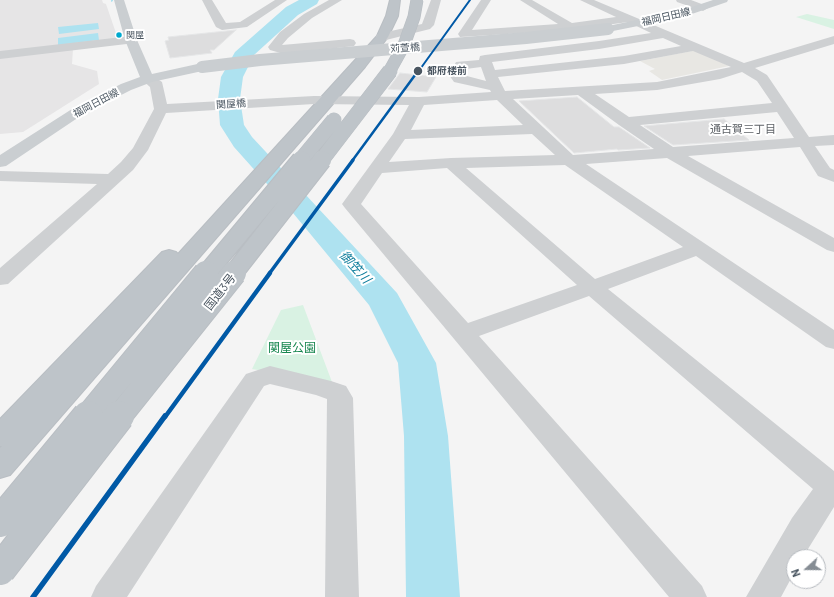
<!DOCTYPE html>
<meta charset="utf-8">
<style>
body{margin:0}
#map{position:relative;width:834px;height:597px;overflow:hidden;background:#f4f4f4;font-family:Barlow,sans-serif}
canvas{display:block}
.north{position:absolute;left:786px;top:549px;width:40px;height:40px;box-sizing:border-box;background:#fff;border:1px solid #b7bbc0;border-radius:50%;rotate:249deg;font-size:11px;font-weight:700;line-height:16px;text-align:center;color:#4a5661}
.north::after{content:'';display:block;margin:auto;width:14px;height:18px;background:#868d94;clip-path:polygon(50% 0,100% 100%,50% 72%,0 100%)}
</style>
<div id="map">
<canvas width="834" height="597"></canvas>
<div class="north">N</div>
</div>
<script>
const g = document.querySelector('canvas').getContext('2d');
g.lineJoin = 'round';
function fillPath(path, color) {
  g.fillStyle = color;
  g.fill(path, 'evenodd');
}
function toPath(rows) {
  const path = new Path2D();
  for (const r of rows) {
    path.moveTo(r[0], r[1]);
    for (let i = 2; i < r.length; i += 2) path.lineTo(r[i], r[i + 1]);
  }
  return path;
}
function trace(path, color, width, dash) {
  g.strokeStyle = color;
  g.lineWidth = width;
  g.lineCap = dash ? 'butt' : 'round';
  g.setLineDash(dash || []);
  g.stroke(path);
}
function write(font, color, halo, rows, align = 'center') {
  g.font = font + ' Barlow,"Noto Sans JP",sans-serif';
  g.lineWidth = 4;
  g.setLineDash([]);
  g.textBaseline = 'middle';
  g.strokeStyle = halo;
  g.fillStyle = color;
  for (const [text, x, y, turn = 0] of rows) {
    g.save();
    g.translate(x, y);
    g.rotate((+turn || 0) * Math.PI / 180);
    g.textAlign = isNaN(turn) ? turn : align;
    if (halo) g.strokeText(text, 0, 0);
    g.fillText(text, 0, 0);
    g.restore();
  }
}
const commercial = toPath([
 [692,51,697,51,729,66,662,80,649,71,655,69,640,61]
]);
const education = toPath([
 [0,0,102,0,103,3,106,4,118,39,0,53],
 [73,49,72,64,97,71,99,84,23,132,0,134,0,58]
]);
const green = toPath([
 [807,14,834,20,834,29,796,17],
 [303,305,332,382,252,369,281,310]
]);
const water = toPath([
 [98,23,99,29,59,34,58,27],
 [98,33,99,40,58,45,58,38]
]);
const stream = toPath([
 [111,0,113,0,113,1,111,2,111,0]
]);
const river = toPath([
 [299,0,319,0,317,4,298,15,254,55,243,77,240,99,244,125,252,137,397,293,436,363,448,436,460,597,406,597,404,436,398,363,369,305,293,213,234,147,220,125,218,99,221,77,235,52,286,7,299,0]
]);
const building = toPath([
 [236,30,214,50,210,50,212,53,170,58,165,41,169,40,168,37,236,30],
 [400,73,436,77,427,92,388,89,400,73],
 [577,97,614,127,619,127,650,148,618,150,617,149,574,153,519,101,577,97],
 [724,119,749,140,673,145,644,126,724,119]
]);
const minor = toPath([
 [202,0,212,0,226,23,240,22,275,0,287,0,247,27,222,30,216,27,202,0],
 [329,0,342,0,312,18,288,38,282,45,350,39,354,40,356,43,354,46,284,54,270,50,268,47,280,32,304,14,329,0],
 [431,0,441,0,434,25,430,29,382,41,378,40,376,37,378,34,422,24,431,0],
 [481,0,491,0,472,30,558,24,520,0,532,0,572,23,616,17,580,0,594,0,744,63,834,36,834,44,755,68,767,75,809,137,834,135,834,145,815,146,830,168,834,170,834,182,818,176,800,147,688,156,834,238,834,252,827,250,667,158,586,164,834,330,834,349,826,347,696,256,608,289,834,471,834,507,803,557,794,557,794,573,781,597,746,597,792,518,813,489,589,296,479,336,702,586,707,597,669,597,345,208,342,204,393,134,409,105,314,104,166,113,148,150,133,170,8,284,0,285,0,268,97,184,0,181,0,171,108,174,121,162,133,148,154,109,150,87,141,79,143,76,153,76,162,82,167,104,314,96,419,97,491,92,490,90,454,82,449,75,456,62,479,60,480,56,485,55,599,41,651,33,628,22,570,30,460,37,458,34,481,0],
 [663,38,681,46,624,56,495,70,492,62,599,49,663,38],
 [693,51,731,67,657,82,505,91,498,77,624,64,693,51],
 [481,67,486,81,463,75,466,69,481,67],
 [742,72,757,81,772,103,629,117,595,94,657,90,720,79,742,72],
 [578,95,619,125,654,149,573,155,513,99,578,95],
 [497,100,523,125,411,130,424,105,497,100],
 [777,112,794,138,673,147,640,125,777,112],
 [532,134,555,155,451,158,389,162,405,139,532,134],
 [565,165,683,247,595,279,466,168,565,165],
 [447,168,577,285,468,323,361,204,382,173,447,168],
 [676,0,691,0,707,6,708,8,703,11,677,2,676,0],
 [131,36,135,37,137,40,135,43,0,59,0,51,131,36],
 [270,366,331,381,346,386,353,398,359,597,325,597,327,399,316,395,270,384,264,386,127,597,91,597,96,586,246,374,270,366]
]);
const major = toPath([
 [114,0,124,0,137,40,152,74,202,63,209,67,207,70,152,82,131,90,82,115,6,166,0,167,0,155,72,109,121,84,140,77,125,40,114,0],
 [713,0,728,0,727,2,683,17,608,32,602,29,608,26,680,11,713,0]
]);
const highway = toPath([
 [390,0,400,0,398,16,388,37,365,67,10,475,0,478,0,448,2,446,0,446,0,419,162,252,169,250,176,252,178,254,377,36,386,16,390,0]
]);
const majorBridge = toPath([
 [202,67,260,60,526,38,608,29]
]);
const highwayBridgeFar4 = toPath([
 [389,72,404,45,414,17,417,0]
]);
const highwayBridgeFar3 = toPath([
 [300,161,334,120],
 [321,161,390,71]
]);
const highwayBridgeFar2 = toPath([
 [206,274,301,160],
 [233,274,322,160]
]);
const highwayBridgeFar1 = toPath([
 [87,417,206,273],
 [119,417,234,273]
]);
const highwayBridge = toPath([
 [0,522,88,416],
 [0,570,119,416]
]);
const rail1Far4 = toPath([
 [418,72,470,0]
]);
const rail1Far3 = toPath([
 [352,161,418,71]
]);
const rail1Far2 = toPath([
 [269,274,353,160]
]);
const rail1Far1 = toPath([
 [165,417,270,273]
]);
const rail1 = toPath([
 [33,597,165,416]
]);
const markers = [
 [119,35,3.5,"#00a9ce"],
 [418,71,5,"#4a5661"]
];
const farBusnames = [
 ["関屋",126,35]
];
const farStreetnames = [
 ["福岡日田線",666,17,-13],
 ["苅萱橋",405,48,-4],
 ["福岡日田線",96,103,-28],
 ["関屋橋",231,104,-4]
];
const farStopnames = [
 ["都府楼前",427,71]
];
const farNeighbourhoodnames = [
 ["通古賀三丁目",743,129]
];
const streetNames = [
 ["国道3号",220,292,-52]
];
const parkNames = [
 ["関屋公園",292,348]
];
const waterNames = [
 ["御笠川",355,267,48]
];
fillPath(commercial, '#e8e7e3');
fillPath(education, '#e6e5e6');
fillPath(green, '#d9f2e3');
fillPath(water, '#aee2f0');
fillPath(stream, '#aee2f0');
fillPath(river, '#aee2f0');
fillPath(building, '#ddddde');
trace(building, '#e5e6e7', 1);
trace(highway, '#b9bec3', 2);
fillPath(minor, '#ced0d2');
fillPath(major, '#caced1');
fillPath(highway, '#bec4c9');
trace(highwayBridgeFar4, '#b9bec3', 13, []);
trace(highwayBridgeFar3, '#b9bec3', 16, []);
trace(highwayBridgeFar2, '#b9bec3', 20, []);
trace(highwayBridgeFar1, '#b9bec3', 26, []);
trace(highwayBridge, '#b9bec3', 32, []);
trace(majorBridge, '#caced1', 12);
trace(highwayBridgeFar4, '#bec4c9', 12);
trace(highwayBridgeFar3, '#bec4c9', 15);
trace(highwayBridgeFar2, '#bec4c9', 18);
trace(highwayBridgeFar1, '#bec4c9', 24);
trace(highwayBridge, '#bec4c9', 30);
trace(rail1Far4, '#0059a6', 2);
trace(rail1Far3, '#0059a6', 2.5);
trace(rail1Far2, '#0059a6', 3.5);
trace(rail1Far1, '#0059a6', 4.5);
trace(rail1, '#0059a6', 5.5);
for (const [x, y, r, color] of markers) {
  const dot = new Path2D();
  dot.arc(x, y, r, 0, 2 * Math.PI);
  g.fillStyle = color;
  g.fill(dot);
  trace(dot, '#fff', 1.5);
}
write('9px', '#4a5661', '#fff', farBusnames, 'left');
write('10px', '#4a5661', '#fff', farStreetnames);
write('bold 10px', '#4a5661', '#fff', farStopnames, 'left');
write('11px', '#5f6368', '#fff', farNeighbourhoodnames);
write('12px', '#4a5661', '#fff', streetNames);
write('12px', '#17864f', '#fff', parkNames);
write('italic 13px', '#0c7c9b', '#fff', waterNames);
</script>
